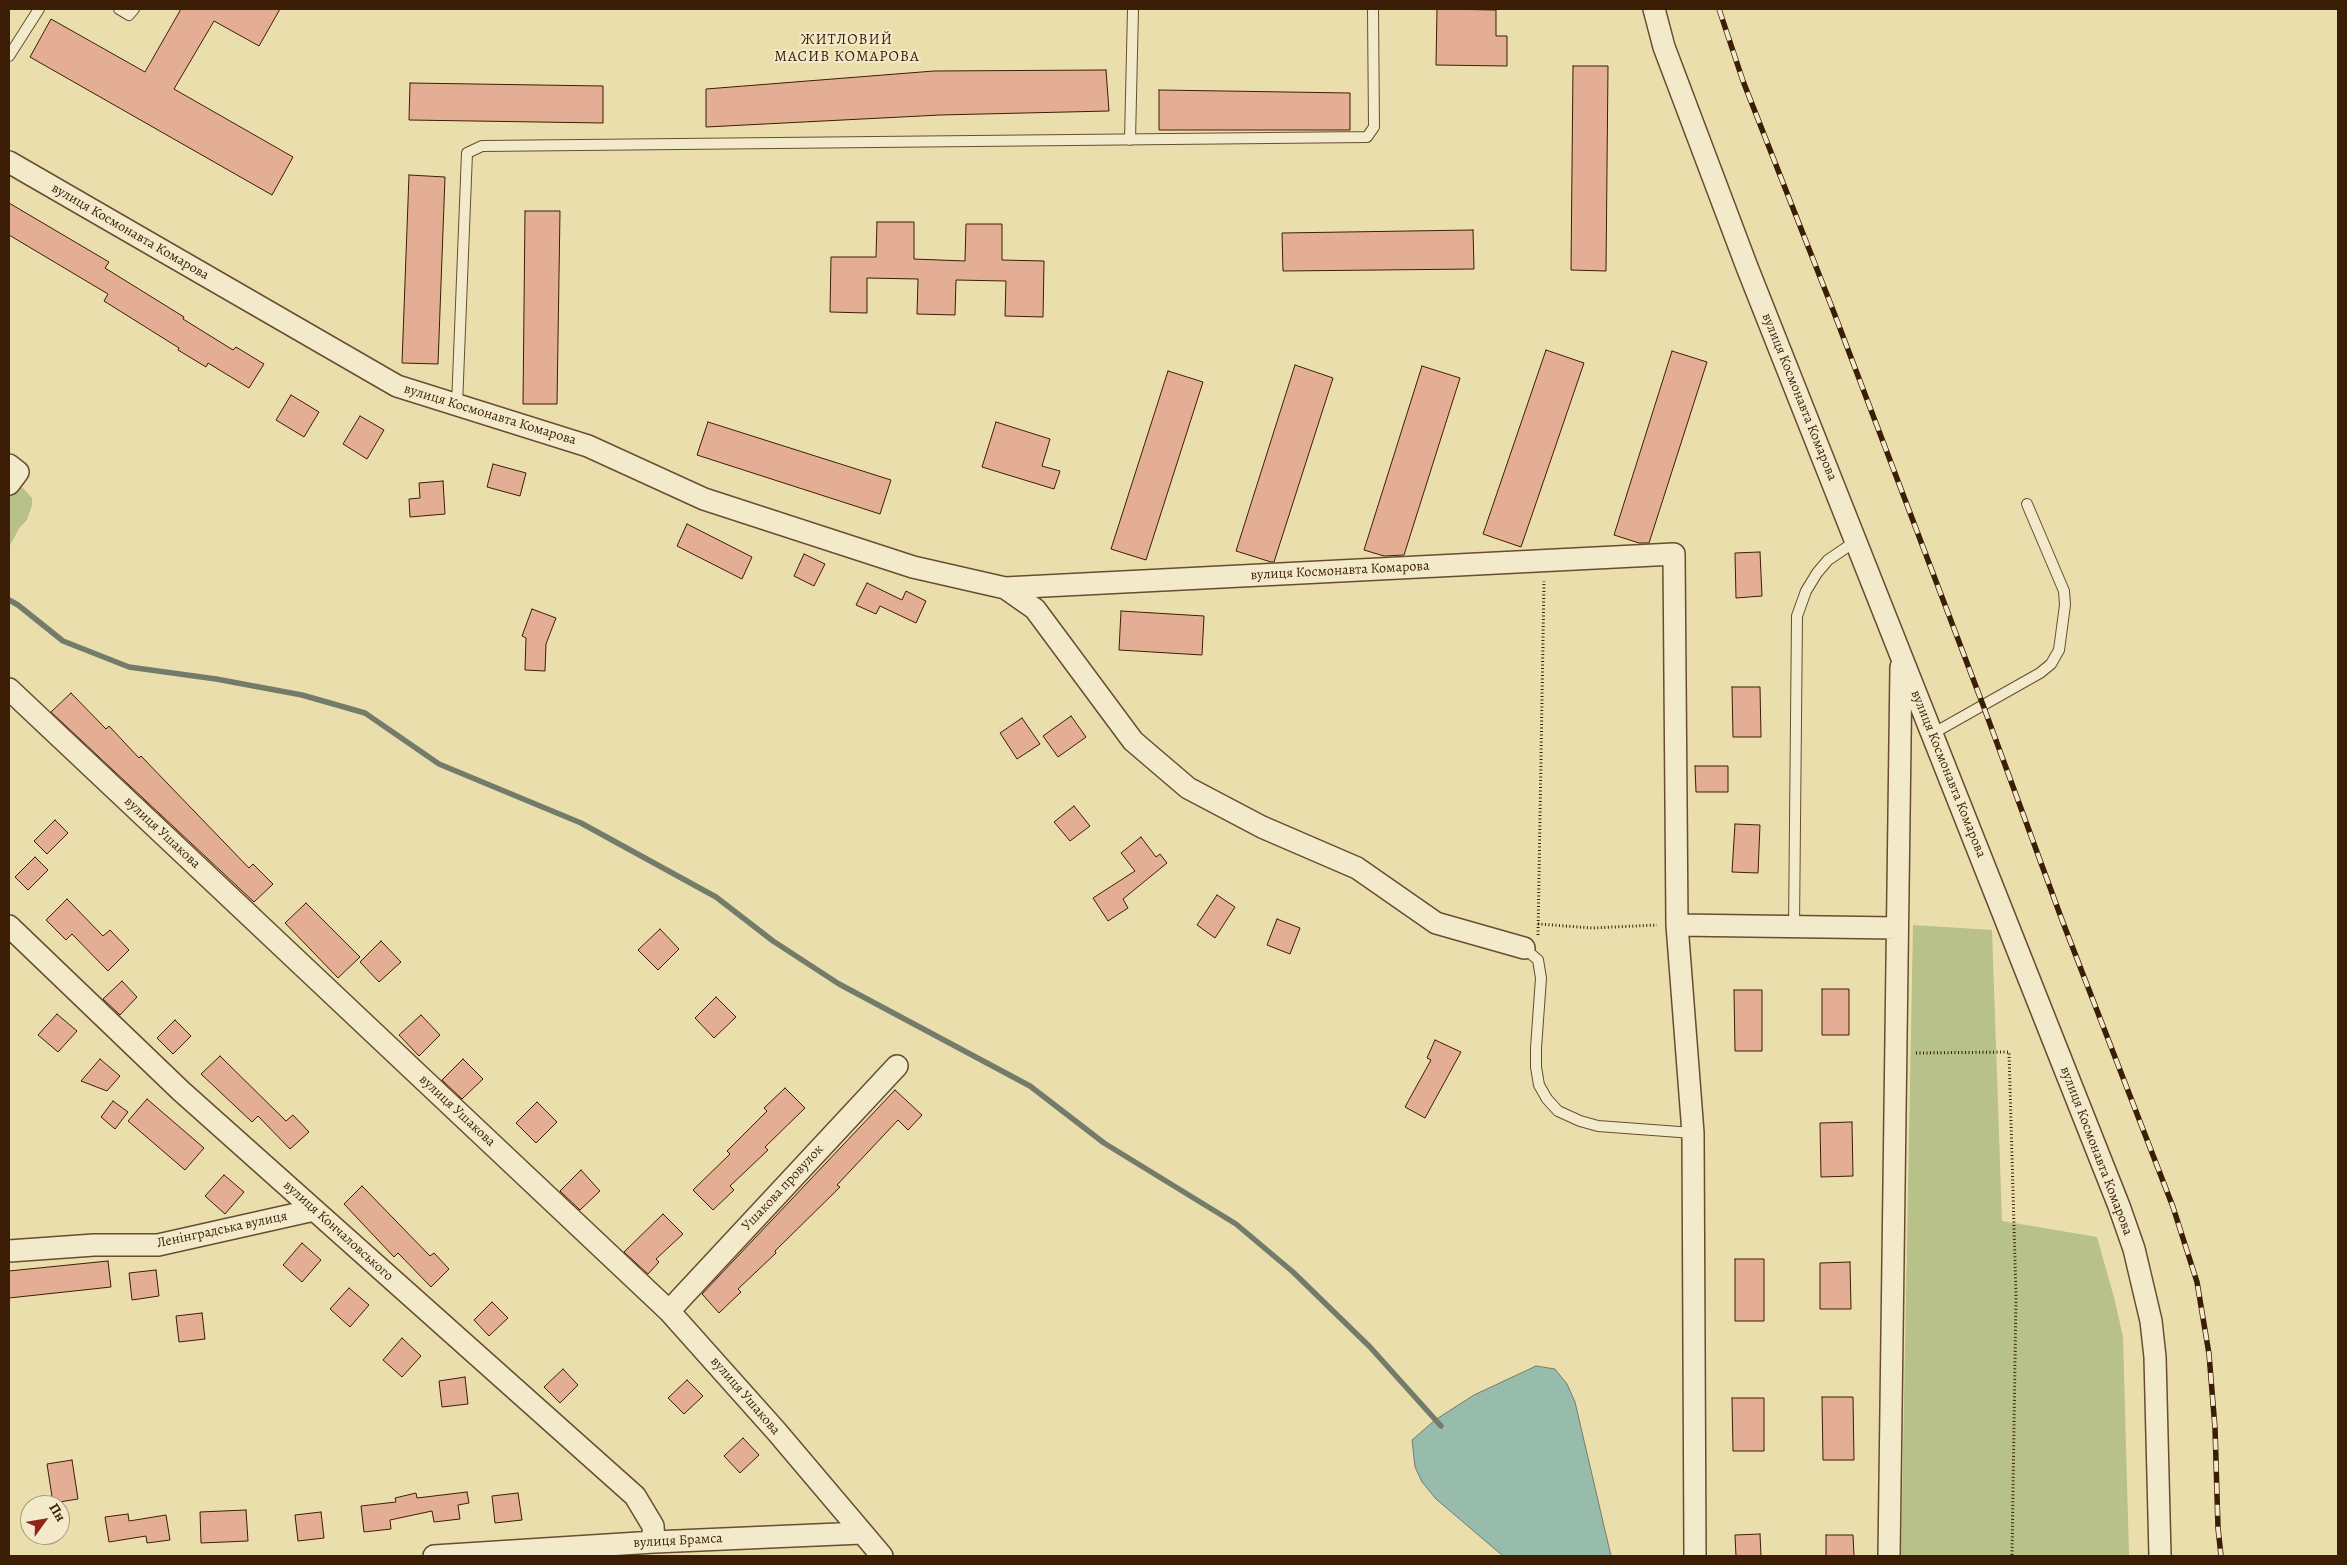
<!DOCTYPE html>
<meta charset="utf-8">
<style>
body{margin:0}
#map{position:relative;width:2347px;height:1565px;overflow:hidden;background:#ebdead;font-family:Alegreya,serif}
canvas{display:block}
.frame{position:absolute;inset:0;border:10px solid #3c1d06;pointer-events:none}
.north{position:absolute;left:20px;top:1495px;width:50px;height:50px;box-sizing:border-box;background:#f2eaca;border:1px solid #a9987c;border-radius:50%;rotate:58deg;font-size:14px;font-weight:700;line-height:20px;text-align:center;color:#3c1d06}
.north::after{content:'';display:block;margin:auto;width:18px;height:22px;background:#8f2418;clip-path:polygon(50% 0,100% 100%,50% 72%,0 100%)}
</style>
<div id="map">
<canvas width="2347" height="1565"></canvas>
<div class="frame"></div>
<div class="north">Пн</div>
</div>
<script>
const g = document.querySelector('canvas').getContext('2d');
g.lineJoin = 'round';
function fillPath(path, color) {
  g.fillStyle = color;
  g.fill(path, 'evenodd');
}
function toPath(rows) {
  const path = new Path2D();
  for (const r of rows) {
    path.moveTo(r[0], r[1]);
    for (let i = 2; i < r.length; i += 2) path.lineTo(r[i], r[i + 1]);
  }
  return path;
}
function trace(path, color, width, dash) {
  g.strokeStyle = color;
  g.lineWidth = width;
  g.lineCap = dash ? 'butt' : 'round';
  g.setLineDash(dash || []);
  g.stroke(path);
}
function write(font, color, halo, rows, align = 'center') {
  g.font = font + ' Alegreya,serif';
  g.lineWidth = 4;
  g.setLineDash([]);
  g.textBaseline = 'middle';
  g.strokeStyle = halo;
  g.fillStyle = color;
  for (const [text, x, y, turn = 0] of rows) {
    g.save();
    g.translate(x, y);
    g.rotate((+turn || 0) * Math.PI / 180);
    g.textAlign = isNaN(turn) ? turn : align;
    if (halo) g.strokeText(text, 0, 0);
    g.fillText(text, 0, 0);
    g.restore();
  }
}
const green = toPath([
 [22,487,32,498,32,505,27,520,20,527,9,547,9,492],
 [1913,925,1992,930,2002,1221,2097,1237,2115,1301,2123,1337,2129,1556,1901,1556]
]);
const water = toPath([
 [1536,1366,1555,1369,1567,1384,1575,1402,1611,1556,1503,1556,1436,1499,1422,1482,1415,1467,1412,1440,1435,1420,1474,1395,1536,1366]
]);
const stream = toPath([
 [9,600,18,605,63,641,129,667,216,679,302,695,365,713,439,764,581,823,716,897,773,941,839,984,1030,1086,1104,1143,1236,1224,1293,1272,1370,1347,1441,1426]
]);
const building = toPath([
 [181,9,280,9,259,46,214,21,174,89,293,157,272,195,30,57,51,19,145,72,181,9],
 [1437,9,1496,10,1496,36,1507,36,1507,66,1436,65,1437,9],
 [1573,66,1608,66,1606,271,1571,270,1573,66],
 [1106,70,1109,111,940,115,706,127,706,89,934,71,1106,70],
 [410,83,603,86,603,123,409,120,410,83],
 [1159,90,1350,93,1350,130,1159,130,1159,90],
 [409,175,445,177,438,364,402,363,409,175],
 [9,203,109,262,105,268,184,317,183,319,233,350,236,347,264,364,249,388,208,363,206,367,178,350,179,348,104,301,108,294,9,235,9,203],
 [525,211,560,211,557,404,523,404,525,211],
 [877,222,914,222,914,259,965,261,966,224,1002,224,1002,260,1044,261,1043,317,1005,316,1006,281,956,280,955,315,917,314,918,279,867,278,867,313,830,312,831,257,876,257,877,222],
 [1473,230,1474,269,1283,271,1282,233,1473,230],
 [1546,350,1584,363,1521,547,1483,534,1546,350],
 [1672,351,1707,362,1649,543,1639,543,1614,535,1672,351],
 [1295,365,1333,378,1274,562,1271,562,1236,551,1295,365],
 [1422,366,1460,378,1404,555,1384,556,1364,550,1422,366],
 [1168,371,1203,382,1146,560,1111,549,1168,371],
 [291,395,319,412,304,437,276,420,291,395],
 [360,416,384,430,367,459,343,444,360,416],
 [708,422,891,480,880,514,697,455,708,422],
 [996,422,1050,439,1042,466,1060,471,1054,489,982,467,996,422],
 [493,464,526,473,520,496,487,487,493,464],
 [443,481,445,514,410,517,409,499,420,498,419,483,443,481],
 [687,524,752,557,742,579,677,546,687,524],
 [1760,552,1762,596,1736,598,1735,553,1760,552],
 [804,554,825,564,814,586,794,576,804,554],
 [867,583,902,600,906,591,926,601,916,623,880,606,876,614,856,605,867,583],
 [532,609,556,618,546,644,545,671,525,670,526,638,522,636,532,609],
 [1121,611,1204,616,1202,655,1119,650,1121,611],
 [1732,687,1760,687,1761,737,1733,737,1732,687],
 [71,693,106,729,109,726,139,758,141,756,249,868,253,864,273,884,254,902,51,712,71,693],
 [1071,716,1086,737,1058,757,1043,736,1071,716],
 [1022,718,1040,744,1017,759,1000,733,1022,718],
 [1695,766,1728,766,1728,792,1696,792,1695,766],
 [1074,806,1090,826,1070,841,1054,822,1074,806],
 [55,820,68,833,47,854,34,841,55,820],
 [1735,824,1760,825,1758,873,1732,872,1735,824],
 [1141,837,1156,857,1160,854,1167,863,1123,899,1128,908,1108,921,1093,898,1135,871,1121,853,1141,837],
 [35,857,48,870,28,890,15,877,35,857],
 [1217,895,1235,907,1215,938,1197,925,1217,895],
 [67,899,103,936,110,930,129,950,108,971,72,934,66,940,46,920,67,899],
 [306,903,360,957,338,978,285,923,306,903],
 [1277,919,1300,928,1290,954,1267,945,1277,919],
 [660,929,679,949,658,970,638,950,660,929],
 [381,941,401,962,379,982,360,962,381,941],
 [122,981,137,997,120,1015,103,999,122,981],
 [1822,989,1849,989,1849,1035,1822,1035,1822,989],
 [1734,990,1762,990,1762,1051,1735,1051,1734,990],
 [716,997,736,1017,714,1038,695,1018,716,997],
 [57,1014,77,1031,58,1052,38,1035,57,1014],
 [421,1015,440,1035,419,1056,399,1035,421,1015],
 [175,1020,191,1036,173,1054,157,1038,175,1020],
 [1435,1040,1461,1052,1425,1118,1405,1107,1431,1060,1427,1058,1435,1040],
 [220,1056,286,1121,293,1115,309,1132,290,1149,258,1116,252,1122,201,1074,220,1056],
 [100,1059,120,1076,107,1091,81,1081,100,1059],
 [463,1059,483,1079,462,1099,442,1080,463,1059],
 [785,1088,805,1108,765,1147,768,1150,730,1186,734,1190,713,1210,693,1190,730,1154,727,1151,767,1111,764,1108,785,1088],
 [895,1090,922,1115,908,1130,898,1120,837,1185,840,1187,775,1251,776,1253,738,1289,741,1292,719,1313,702,1294,895,1090],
 [147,1099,204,1148,185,1170,128,1121,147,1099],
 [113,1101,128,1112,115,1129,101,1117,113,1101],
 [537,1102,557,1122,536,1143,516,1123,537,1102],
 [1852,1122,1853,1176,1821,1177,1820,1123,1852,1122],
 [581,1170,600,1191,580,1210,560,1191,581,1170],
 [224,1175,244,1192,225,1214,205,1196,224,1175],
 [362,1186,430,1256,434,1253,449,1269,431,1287,398,1253,394,1257,344,1204,362,1186],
 [663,1214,683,1234,656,1259,659,1262,648,1274,624,1252,663,1214],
 [302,1243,321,1260,302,1282,283,1265,302,1243],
 [1735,1259,1764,1259,1764,1321,1735,1321,1735,1259],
 [108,1261,111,1287,9,1298,9,1271,108,1261],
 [1850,1262,1851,1309,1820,1309,1820,1263,1850,1262],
 [156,1270,159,1296,132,1300,129,1273,156,1270],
 [349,1288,369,1305,350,1327,330,1309,349,1288],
 [492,1302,508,1318,489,1336,474,1320,492,1302],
 [202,1313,205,1339,179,1342,176,1316,202,1313],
 [402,1338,421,1356,402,1377,383,1360,402,1338],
 [563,1369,578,1385,560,1403,544,1387,563,1369],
 [465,1377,468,1404,442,1407,439,1381,465,1377],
 [687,1380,703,1396,684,1414,668,1398,687,1380],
 [1822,1397,1853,1397,1854,1460,1823,1460,1822,1397],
 [1732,1398,1764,1398,1764,1451,1733,1451,1732,1398],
 [743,1438,759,1455,740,1473,724,1456,743,1438],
 [72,1460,78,1499,53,1503,47,1464,72,1460],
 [467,1492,469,1503,458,1505,460,1519,434,1522,432,1511,390,1520,391,1529,364,1532,361,1506,396,1502,395,1498,416,1493,417,1498,467,1492],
 [518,1493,522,1520,495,1523,492,1496,518,1493],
 [246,1510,248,1541,201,1543,200,1512,246,1510],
 [321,1512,324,1538,298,1541,295,1515,321,1512],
 [128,1514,129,1521,166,1515,170,1540,147,1543,146,1536,109,1542,105,1517,128,1514],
 [1760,1534,1761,1556,1736,1556,1735,1535,1760,1534],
 [1826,1535,1853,1535,1854,1556,1826,1556,1826,1535]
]);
const path = toPath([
 [1538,924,1592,928,1657,925],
 [1538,935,1544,581],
 [1916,1053,2009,1052,2016,1296,2012,1556]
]);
const service = toPath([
 [119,9,129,15,134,9],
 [9,56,39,9],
 [1130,140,1133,9],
 [457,405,467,153,482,146,1367,137,1374,127,1373,9],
 [1932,734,2040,673,2051,664,2059,650,2065,605,2064,591,2027,504],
 [1794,926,1797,616,1806,591,1817,573,1828,560,1856,541],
 [1524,948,1538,960,1541,978,1536,1048,1536,1067,1539,1085,1547,1099,1558,1111,1580,1121,1598,1126,1693,1133]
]);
const minor = toPath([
 [1654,9,1664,47,1747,267,2119,1206,2134,1249,2151,1321,2155,1357,2160,1556],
 [9,162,397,386,588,446,704,499,913,567,1005,588,1035,609,1133,741,1188,788,1262,827,1357,868,1436,923,1524,948],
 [9,465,18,472,9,484],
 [1005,588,1674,554,1677,925,1693,1133,1695,1556],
 [9,689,669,1311,777,1432,882,1556],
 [1677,925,1897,928],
 [9,926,181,1091,635,1496,653,1526,654,1542],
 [9,1251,94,1245,158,1245,314,1210],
 [669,1311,897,1066],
 [434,1556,654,1542,862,1533],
 [1889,1556,1901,667]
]);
const rail = toPath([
 [1719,9,1743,81,1833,310,1983,705,2062,920,2173,1207,2197,1282,2209,1354,2215,1428,2218,1528,2221,1556]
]);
const streetNames = [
 ["вулиця Космонавта Комарова",130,232,30],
 ["вулиця Космонавта Комарова",1799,397,68],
 ["вулиця Космонавта Комарова",490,415,17],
 ["вулиця Космонавта Комарова",1340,571,-3],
 ["вулиця Космонавта Комарова",1948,774,68],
 ["вулиця Ушакова",162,833,43],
 ["вулиця Ушакова",457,1111,43],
 ["вулиця Космонавта Комарова",2096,1151,69],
 ["Ушакова провулок",783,1188,-47],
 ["Ленінградська вулиця",222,1230,-12],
 ["вулиця Кончаловського",338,1231,42],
 ["вулиця Ушакова",745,1396,49],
 ["вулиця Брамса",678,1541,-3]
];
const neighbourhoodNames = [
 ["ЖИТЛОВИЙ",847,40],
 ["МАСИВ КОМАРОВА",847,57]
];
fillPath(green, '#b8c189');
fillPath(water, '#98bcac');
trace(water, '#737c6a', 1);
trace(stream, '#737c6a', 5.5);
fillPath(building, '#e4ae95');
trace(building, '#3c1d06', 1);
trace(service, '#684d30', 12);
trace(minor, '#684d30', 24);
trace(path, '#3c1d06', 3, [1, 2.5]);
trace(service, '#f2eaca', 10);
trace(minor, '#f2eaca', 21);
trace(rail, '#3c1d06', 5.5);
trace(rail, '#f2eaca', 4, [11]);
write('14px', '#3c1d06', '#f2eaca', streetNames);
g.letterSpacing = '1px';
write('15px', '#3c1d06', '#f2eaca', neighbourhoodNames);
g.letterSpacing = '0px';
</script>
